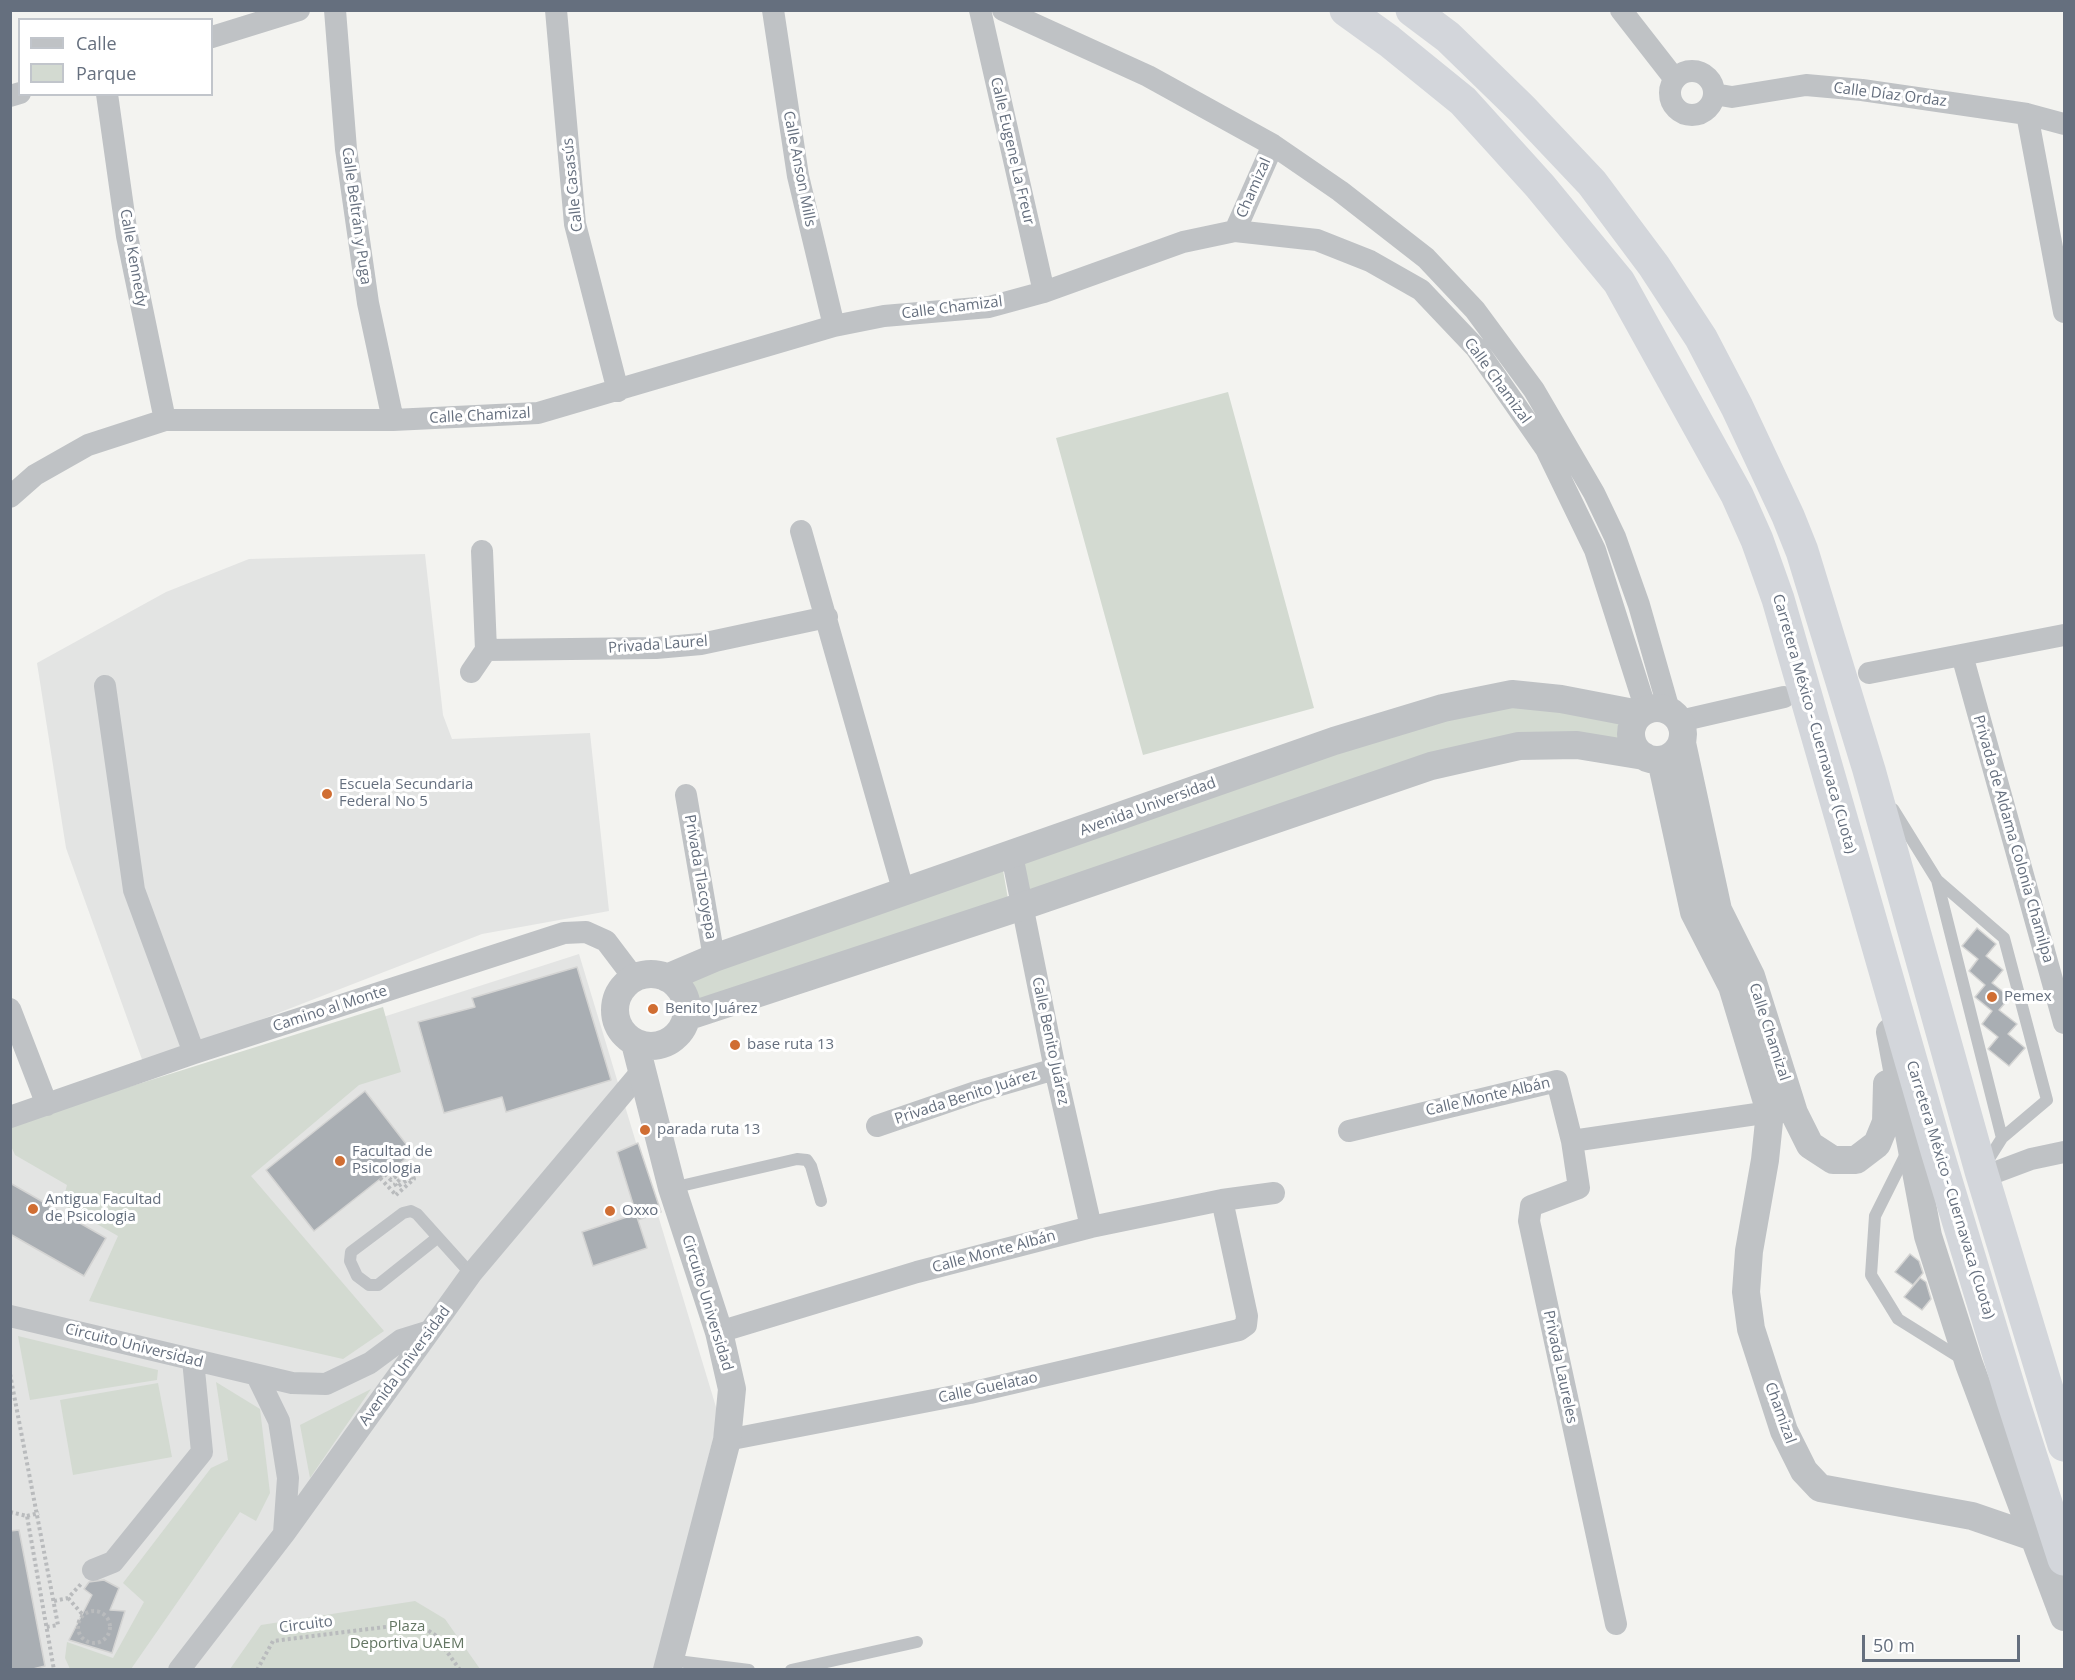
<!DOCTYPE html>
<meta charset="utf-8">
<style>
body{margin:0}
#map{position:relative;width:2075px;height:1680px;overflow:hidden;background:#f3f3f0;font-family:"Open Sans",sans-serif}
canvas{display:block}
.frame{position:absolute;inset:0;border:12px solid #656f7e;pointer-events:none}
.legend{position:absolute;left:18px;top:18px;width:195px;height:78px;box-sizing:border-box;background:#fff;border:2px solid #c1c5cb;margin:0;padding:8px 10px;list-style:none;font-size:18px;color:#656f7e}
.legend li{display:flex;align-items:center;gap:12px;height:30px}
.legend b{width:30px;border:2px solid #c1c5cb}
.scale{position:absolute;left:1862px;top:1635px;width:158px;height:27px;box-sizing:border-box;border:3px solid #656f7e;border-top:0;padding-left:8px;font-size:18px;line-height:21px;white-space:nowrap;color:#656f7e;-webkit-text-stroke:4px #fff;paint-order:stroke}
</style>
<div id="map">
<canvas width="2075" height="1680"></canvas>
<div class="frame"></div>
<ul class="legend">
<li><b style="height:8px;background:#bfc2c5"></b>Calle</li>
<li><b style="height:16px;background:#d3dad1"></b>Parque</li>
</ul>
<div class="scale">50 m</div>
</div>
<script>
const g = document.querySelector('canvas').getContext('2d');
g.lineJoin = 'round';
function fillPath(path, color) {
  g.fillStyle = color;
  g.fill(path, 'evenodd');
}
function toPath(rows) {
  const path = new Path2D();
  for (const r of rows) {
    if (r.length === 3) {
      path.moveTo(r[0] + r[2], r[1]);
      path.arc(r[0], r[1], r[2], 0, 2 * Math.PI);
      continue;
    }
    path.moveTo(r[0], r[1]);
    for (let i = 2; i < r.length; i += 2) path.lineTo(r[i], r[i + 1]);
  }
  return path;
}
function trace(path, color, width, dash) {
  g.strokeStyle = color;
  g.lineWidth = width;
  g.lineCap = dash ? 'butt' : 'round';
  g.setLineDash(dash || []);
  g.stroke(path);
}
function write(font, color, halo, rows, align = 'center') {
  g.font = font + ' "Open Sans",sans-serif';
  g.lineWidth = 6;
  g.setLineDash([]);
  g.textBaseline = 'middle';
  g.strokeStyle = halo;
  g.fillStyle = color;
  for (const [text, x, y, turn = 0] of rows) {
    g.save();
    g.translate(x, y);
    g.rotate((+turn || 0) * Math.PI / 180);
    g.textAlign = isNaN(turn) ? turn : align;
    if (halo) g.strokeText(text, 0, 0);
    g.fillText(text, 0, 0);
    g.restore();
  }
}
const built = toPath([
 [425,554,443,715,452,739,590,733,609,911,482,934,144,1065,66,848,37,663,166,592,249,559],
 [579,954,716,1407,716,1426,657,1669,11,1669,10,1137]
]);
const green = toPath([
 [1228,392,1314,708,1143,755,1056,438],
 [1517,702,1623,720,1619,744,1525,736,1027,895,1022,858,1419,722],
 [1003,870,1008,899,696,1007,686,978],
 [383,1007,401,1072,359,1085,251,1176,384,1331,343,1359,89,1301,118,1236,62,1204,67,1185,15,1155,11,1146,11,1124],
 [18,1336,158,1370,157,1380,30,1400],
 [216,1382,260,1409,270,1493,256,1521,240,1512,131,1669,70,1669,65,1658,67,1642,113,1658,144,1602,123,1583,211,1468,228,1460],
 [158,1383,172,1457,73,1475,60,1400],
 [371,1389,310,1478,300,1425],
 [415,1601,445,1619,480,1669,230,1669,261,1625]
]);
const building = toPath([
 [1977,928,1996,944,1986,956,2003,970,1992,983,2010,997,1999,1010,2017,1024,2008,1034,2025,1048,2009,1066,1988,1049,1998,1037,1982,1024,1992,1011,1975,997,1985,985,1969,971,1978,959,1962,946,1977,928],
 [577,967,611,1080,506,1112,502,1097,444,1113,418,1022,475,1007,472,998,577,967],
 [365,1091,413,1153,314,1231,266,1170,365,1091],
 [638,1143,661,1212,638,1220,617,1152,638,1143],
 [10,1183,106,1238,84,1276,10,1234,10,1183],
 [636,1214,647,1248,593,1266,582,1232,636,1214],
 [1910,1254,1919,1261,1923,1273,1913,1285,1895,1272,1910,1254],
 [1920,1278,1926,1282,1931,1299,1922,1310,1904,1297,1920,1278],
 [19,1530,45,1666,29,1670,10,1670,10,1531,19,1530],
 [104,1580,119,1588,110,1610,125,1611,112,1653,69,1640,92,1595,84,1589,89,1582,104,1580]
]);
const path = toPath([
 [385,1174,391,1180,409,1167,410,1170,395,1184,397,1187,413,1176,414,1179,396,1195],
 [380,1178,396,1195],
 [10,1374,58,1625,46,1627],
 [10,1512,27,1516,54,1670],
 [27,1516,39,1513],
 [68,1598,83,1615],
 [54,1601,68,1598,81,1584],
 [94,1627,16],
 [62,1670,63,1670],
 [257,1670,273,1641,417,1623,435,1635,460,1670]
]);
const service = toPath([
 [1893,809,1937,880,2002,1138],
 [1937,880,2004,938,2047,1100,2002,1138,1985,1165],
 [1907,1152,1875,1216,1871,1275,1898,1319,1962,1359],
 [672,1188,797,1159,807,1160,811,1166,821,1201],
 [437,1238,378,1285,369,1285,357,1276,350,1261,351,1252,403,1213,411,1211,417,1214,471,1274],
 [669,1660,749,1670],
 [791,1670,917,1642]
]);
const minor = toPath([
 [335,10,346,149,368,303,393,420],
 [556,10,575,224,618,391],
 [773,10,798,176,834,326],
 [980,10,1044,292],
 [1003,10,1148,76,1273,145,1340,191,1426,258,1475,310,1534,390,1594,493,1615,537,1639,605,1669,710],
 [1621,10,1674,78],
 [212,37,299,10],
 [1692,93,22],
 [107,94,127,236,165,420],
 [1714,94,1732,97,1806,85,1862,90,2027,114,2064,124],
 [10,96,20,93],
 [2027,114,2064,312],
 [1235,231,1273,145],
 [10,497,35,475,88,445,165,420,393,420,538,413,834,326,884,316,989,307,1044,292,1183,242,1235,231,1317,240,1370,261,1421,290,1476,348,1546,449,1595,550,1646,710],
 [801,531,904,893],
 [486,650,656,648,701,644,827,617],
 [1962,655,2064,1023],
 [471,672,486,650,482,551],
 [1869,673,2064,635],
 [105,686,134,890,194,1053],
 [1680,721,1784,697],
 [686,795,714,958],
 [1012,855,1055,1069,1091,1227],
 [10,1009,47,1105],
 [10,1117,194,1053,564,933,586,932,606,941,634,978],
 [877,1126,976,1092,1055,1069],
 [1349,1131,1557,1081,1572,1141,1579,1188,1531,1206,1529,1221,1616,1624],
 [1572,1141,1770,1112,1784,1112],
 [1983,1177,2031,1159,2064,1152],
 [10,1316,292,1383,326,1384,370,1363,401,1340,430,1331],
 [719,1332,917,1272,1091,1227,1222,1200,1274,1193],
 [257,1376,279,1421,288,1478,284,1533],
 [727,1440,970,1393,1239,1330,1246,1325,1247,1316,1222,1200],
 [93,1570,113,1562,202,1452,193,1360],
 [179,1670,284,1534,471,1274,641,1072]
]);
const tertiary = toPath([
 [1657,734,26],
 [1682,743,1718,910,1751,976,1794,1113,1810,1145,1833,1160,1856,1160,1877,1144,1886,1122,1887,1084],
 [1661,760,1694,912,1732,986,1770,1112,1765,1160,1749,1251,1746,1292,1751,1329,1784,1431,1804,1471,1820,1488,1972,1516,2036,1538],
 [651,1010,36],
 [667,978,714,958,1334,741,1443,708,1512,694,1561,699,1639,714],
 [686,1017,1023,906,1431,766,1519,746,1577,745,1644,756],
 [1890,1032,1928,1236,1969,1364,2064,1617],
 [635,1043,672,1188,719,1332,732,1389,727,1440,667,1670]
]);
const motorway = toPath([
 [1346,10,1389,41,1463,101,1540,186,1619,282,1737,495,1757,540,1778,599,1937,1151,2013,1401,2064,1559],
 [1412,10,1448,37,1522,109,1592,183,1654,266,1701,338,1737,407,1788,516,1802,551,1869,770,1981,1171,2064,1445]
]);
const markers = [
 [327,794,6,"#d06e33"],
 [1992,997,6,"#d06e33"],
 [653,1009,6,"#d06e33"],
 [735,1045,6,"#d06e33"],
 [645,1130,6,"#d06e33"],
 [340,1161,6,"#d06e33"],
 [33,1209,6,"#d06e33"],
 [610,1211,6,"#d06e33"]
];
const streetNames = [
 ["Calle Díaz Ordaz",1890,95,7],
 ["Calle Eugene La Freur",1012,151,77],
 ["Calle Anson Mills",799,169,79],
 ["Calle Casasús",573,185,-96],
 ["Chamizal",1254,188,-66],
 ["Calle Beltrán y Puga",356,216,82],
 ["Calle Kennedy",133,258,80],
 ["Calle Chamizal",952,308,-7],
 ["Calle Chamizal",1497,381,54],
 ["Calle Chamizal",480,416,-3],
 ["Privada Laurel",658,645,-4],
 ["Carretera México - Cuernavaca (Cuota)",1814,724,74],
 ["Avenida Universidad",1148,807,-20],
 ["Privada de Aldama Colonia Chamilpa",2013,839,74],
 ["Privada Tlacoyepa",700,877,80],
 ["Camino al Monte",330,1009,-18],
 ["Calle Chamizal",1769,1032,72],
 ["Calle Benito Juárez",1050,1041,78],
 ["Privada Benito Juárez",966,1097,-18],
 ["Calle Monte Albán",1488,1097,-13],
 ["Carretera México - Cuernavaca (Cuota)",1950,1190,73],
 ["Calle Monte Albán",994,1252,-15],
 ["Circuito Universidad",707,1303,73],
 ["Circuito Universidad",134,1346,14],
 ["Avenida Universidad",405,1366,-54],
 ["Privada Laureles",1560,1367,78],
 ["Calle Guelatao",988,1388,-12],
 ["Chamizal",1780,1413,70],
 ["Circuito",306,1625,-7]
];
const poiNames = [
 ["Escuela Secundaria",339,785],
 ["Federal No 5",339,802],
 ["Pemex",2004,997],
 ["Benito Juárez",665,1009],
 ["base ruta 13",747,1045],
 ["parada ruta 13",657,1130],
 ["Facultad de",352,1152],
 ["Psicologia",352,1169],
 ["Antigua Facultad",45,1200],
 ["de Psicologia",45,1217],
 ["Oxxo",622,1211]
];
const parkNames = [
 ["Plaza",407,1627],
 ["Deportiva UAEM",407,1644]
];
fillPath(built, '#e3e4e3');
fillPath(green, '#d3dad1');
fillPath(building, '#a9aeb3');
trace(building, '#d4d4d3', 1.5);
trace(path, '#b9bbbd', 4, [3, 3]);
trace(service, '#bfc2c5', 12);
trace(minor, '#bfc2c5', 22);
trace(tertiary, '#bfc2c5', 28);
trace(motorway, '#d3d6db', 33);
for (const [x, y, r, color] of markers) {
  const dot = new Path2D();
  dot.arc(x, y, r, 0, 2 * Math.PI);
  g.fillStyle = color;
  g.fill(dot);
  trace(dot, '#fff', 2);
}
write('15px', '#656f7e', '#fff', streetNames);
write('15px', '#656f7e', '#fff', poiNames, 'left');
write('15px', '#647663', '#fff', parkNames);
</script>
